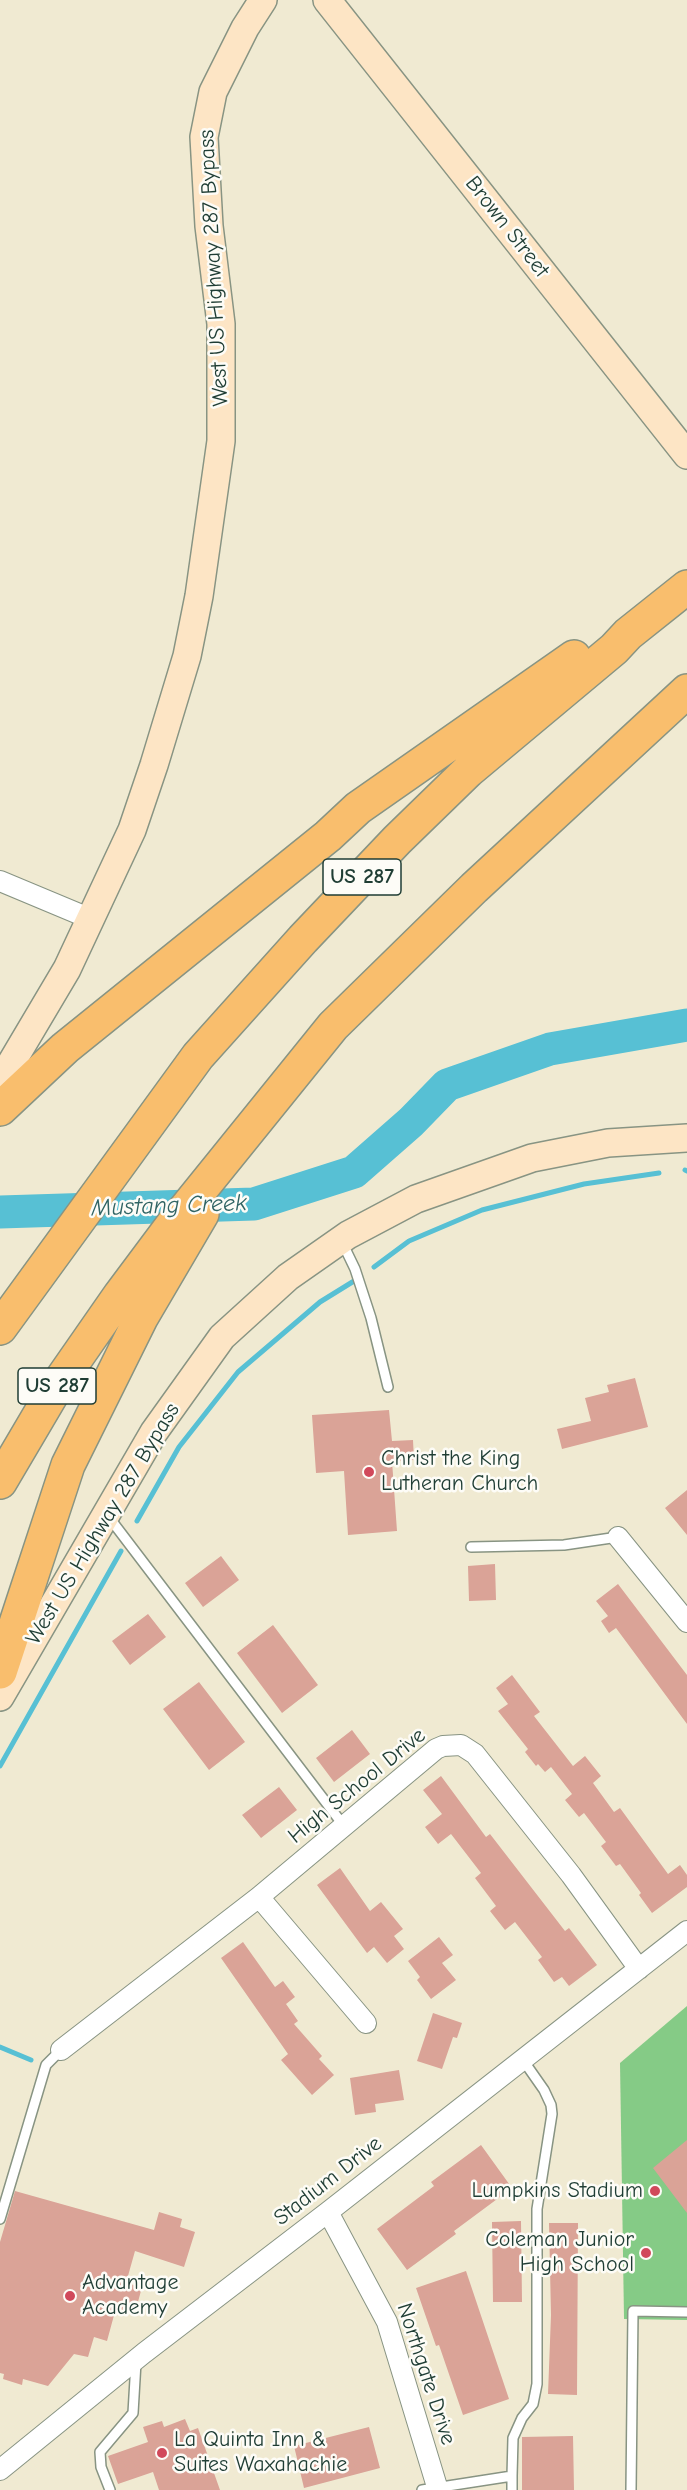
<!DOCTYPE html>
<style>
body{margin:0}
canvas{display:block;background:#f0ead2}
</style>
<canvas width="687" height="2490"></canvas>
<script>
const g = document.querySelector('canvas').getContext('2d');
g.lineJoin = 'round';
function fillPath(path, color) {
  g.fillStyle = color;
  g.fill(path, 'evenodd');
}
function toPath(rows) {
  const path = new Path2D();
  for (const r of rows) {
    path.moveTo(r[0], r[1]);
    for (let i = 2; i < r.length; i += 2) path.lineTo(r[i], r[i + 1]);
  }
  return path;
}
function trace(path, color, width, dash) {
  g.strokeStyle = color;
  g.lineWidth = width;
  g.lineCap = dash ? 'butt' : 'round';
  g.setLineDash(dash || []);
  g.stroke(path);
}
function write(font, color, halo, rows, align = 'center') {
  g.font = font + ' "Comic Neue",sans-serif';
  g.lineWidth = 5;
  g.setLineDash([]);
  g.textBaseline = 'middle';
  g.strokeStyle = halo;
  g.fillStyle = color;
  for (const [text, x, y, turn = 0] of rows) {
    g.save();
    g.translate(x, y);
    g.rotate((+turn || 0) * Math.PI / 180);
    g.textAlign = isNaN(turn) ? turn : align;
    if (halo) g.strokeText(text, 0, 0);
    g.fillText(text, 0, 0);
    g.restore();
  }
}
const green = toPath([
 [687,2006,687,2320,624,2319,620,2063]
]);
const stream = toPath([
 [685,1170,687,1171],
 [374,1267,409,1241,482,1210,584,1184,659,1173],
 [137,1521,179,1447,238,1372,320,1302,354,1281],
 [0,1766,121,1551],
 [0,2047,31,2060]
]);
const river = toPath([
 [0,1212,254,1204,354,1172,411,1122,447,1085,550,1049,687,1025]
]);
const building = toPath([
 [635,1378,648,1427,562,1449,557,1429,591,1421,585,1398,609,1392,607,1385],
 [389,1410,392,1441,413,1440,414,1460,392,1461,397,1531,348,1535,344,1471,316,1473,312,1415],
 [687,1490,687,1535,665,1508],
 [221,1556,239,1580,203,1607,185,1583],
 [495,1564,496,1600,469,1601,468,1566],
 [618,1584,687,1675,687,1724,616,1628,609,1633,601,1621,608,1616,596,1601],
 [148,1614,166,1637,130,1665,112,1641],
 [273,1625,318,1685,282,1713,237,1653],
 [512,1675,540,1712,534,1716,573,1766,585,1756,601,1776,593,1783,614,1812,620,1808,668,1874,680,1865,687,1875,687,1887,652,1913,639,1895,641,1893,620,1864,616,1866,601,1846,606,1842,584,1813,579,1817,565,1800,572,1794,551,1767,545,1772,538,1764,536,1766,525,1752,528,1749,498,1711,508,1704,496,1688],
 [199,1682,245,1742,209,1770,163,1709],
 [352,1730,370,1754,334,1782,316,1758],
 [441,1776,486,1837,490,1834,565,1931,569,1928,597,1965,569,1986,562,1977,554,1982,538,1960,542,1957,515,1922,505,1930,490,1911,496,1906,475,1878,481,1873,451,1834,438,1844,425,1827,442,1814,423,1790],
 [279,1787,297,1810,261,1838,242,1815],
 [340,1868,370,1911,381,1902,403,1929,394,1936,404,1949,387,1963,374,1947,367,1953,317,1885],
 [439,1937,453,1955,442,1963,456,1980,431,1999,417,1980,420,1977,408,1961],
 [243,1942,275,1987,283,1981,295,1997,286,2004,298,2021,294,2024,322,2056,319,2059,334,2075,312,2095,281,2060,288,2054,221,1958],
 [433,2013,462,2023,457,2038,453,2037,442,2069,417,2061],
 [399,2070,404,2100,375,2104,376,2112,355,2115,350,2078],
 [687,2140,687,2213,653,2168],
 [481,2145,512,2188,454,2231,456,2234,407,2270,377,2229,434,2186,431,2182],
 [15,2191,154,2230,159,2212,182,2219,180,2227,195,2232,184,2267,135,2251,126,2283,142,2287,135,2313,116,2308,107,2341,94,2337,88,2357,74,2354,48,2386,23,2379,22,2385,3,2379,4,2374,0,2373,0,2242],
 [521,2221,522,2302,493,2302,492,2222],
 [549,2223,578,2223,577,2395,548,2394,551,2315],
 [466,2271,509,2399,463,2415,439,2345,436,2346,416,2288],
 [185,2419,190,2431,198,2428,220,2490,159,2490,153,2472,118,2484,108,2456,148,2442,143,2427,162,2421,164,2427],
 [369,2427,380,2468,304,2488,294,2446],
 [573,2436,574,2490,522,2490,522,2437]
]);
const lane = toPath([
 [342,1242,355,1269,371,1318,388,1387],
 [108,1516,344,1826],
 [471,1547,564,1545,618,1537],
 [0,2219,46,2065,61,2050],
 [512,2476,513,2438,522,2418,533,2404,537,2384,537,2209,552,2114,551,2105,544,2090,523,2060],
 [110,2490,101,2467,100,2452,133,2413,136,2362],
 [422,2490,512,2476,512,2490],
 [631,2490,633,2311,687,2312]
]);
const street = toPath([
 [0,881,91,919],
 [618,1537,687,1622],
 [259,1897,366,2023],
 [61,2050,259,1897,436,1749,443,1746,461,1745,475,1754,571,1875,639,1969],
 [328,2212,387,2322,438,2490],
 [0,2470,144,2353,328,2212,687,1931]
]);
const secondary = toPath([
 [327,0,687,455],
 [0,1082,67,969,132,830,154,765,187,656,199,596,221,441,221,324,209,226,204,137,213,92,245,28,263,0],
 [0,1697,154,1432,222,1337,288,1277,348,1235,416,1199,532,1158,608,1143,687,1138]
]);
const highway = toPath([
 [0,1109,65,1048,328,836,358,808,574,657],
 [0,1328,198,1056,303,939,397,840,468,771,614,649,628,634,687,587],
 [0,1482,56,1387,120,1295,173,1224,333,1026,474,888,687,691],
 [0,1672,68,1465,141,1318,202,1214]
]);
const markers = [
 [369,1472,6,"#d1495b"],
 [655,2191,6,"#d1495b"],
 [646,2253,6,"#d1495b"],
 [70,2296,6,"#d1495b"],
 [162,2453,6,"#d1495b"]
];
const shields = [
 [362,877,78],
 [57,1386,78]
];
const shieldNames = [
 ["US 287",362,877],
 ["US 287",57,1386]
];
const streetNames = [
 ["Brown Street",507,227,52],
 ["West US Highway 287 Bypass",214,268,-93],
 ["West US Highway 287 Bypass",103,1524,-59],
 ["High School Drive",357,1786,-39],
 ["Stadium Drive",328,2181,-38],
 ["Northgate Drive",426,2374,72]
];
const poiNames = [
 ["Christ the King",381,1459],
 ["Lutheran Church",381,1484],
 ["Lumpkins Stadium",643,2191,"right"],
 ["Coleman Junior",634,2240,"right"],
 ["High School",634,2265,"right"],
 ["Advantage",82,2283],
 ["Academy",82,2308],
 ["La Quinta Inn &",174,2440],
 ["Suites Waxahachie",174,2465]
];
const waterNames = [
 ["Mustang Creek",169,1206,-2]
];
fillPath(green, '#85cb86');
trace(stream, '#57c0d4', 5);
trace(river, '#57c0d4', 33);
fillPath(building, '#daa397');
trace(lane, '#889483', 12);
trace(street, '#889483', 22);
trace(secondary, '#889483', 30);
trace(highway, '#889483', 36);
trace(lane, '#fff', 9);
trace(street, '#fff', 20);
trace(secondary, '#fde5c5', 27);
trace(highway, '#f9be6d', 33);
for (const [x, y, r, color] of markers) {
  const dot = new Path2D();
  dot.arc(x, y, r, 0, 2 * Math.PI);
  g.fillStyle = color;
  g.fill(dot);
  trace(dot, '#fdfcf7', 2);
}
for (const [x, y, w] of shields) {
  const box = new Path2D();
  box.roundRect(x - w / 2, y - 18, w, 36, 4.5);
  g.fillStyle = '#fdfcf7';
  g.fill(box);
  trace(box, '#1f3d34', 1.5);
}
write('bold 21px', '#1f3d34', null, shieldNames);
write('22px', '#1f3d34', '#fdfcf7', streetNames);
write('22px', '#1f3d34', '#fdfcf7', poiNames, 'left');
write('italic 24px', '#306464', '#fdfcf7', waterNames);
</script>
